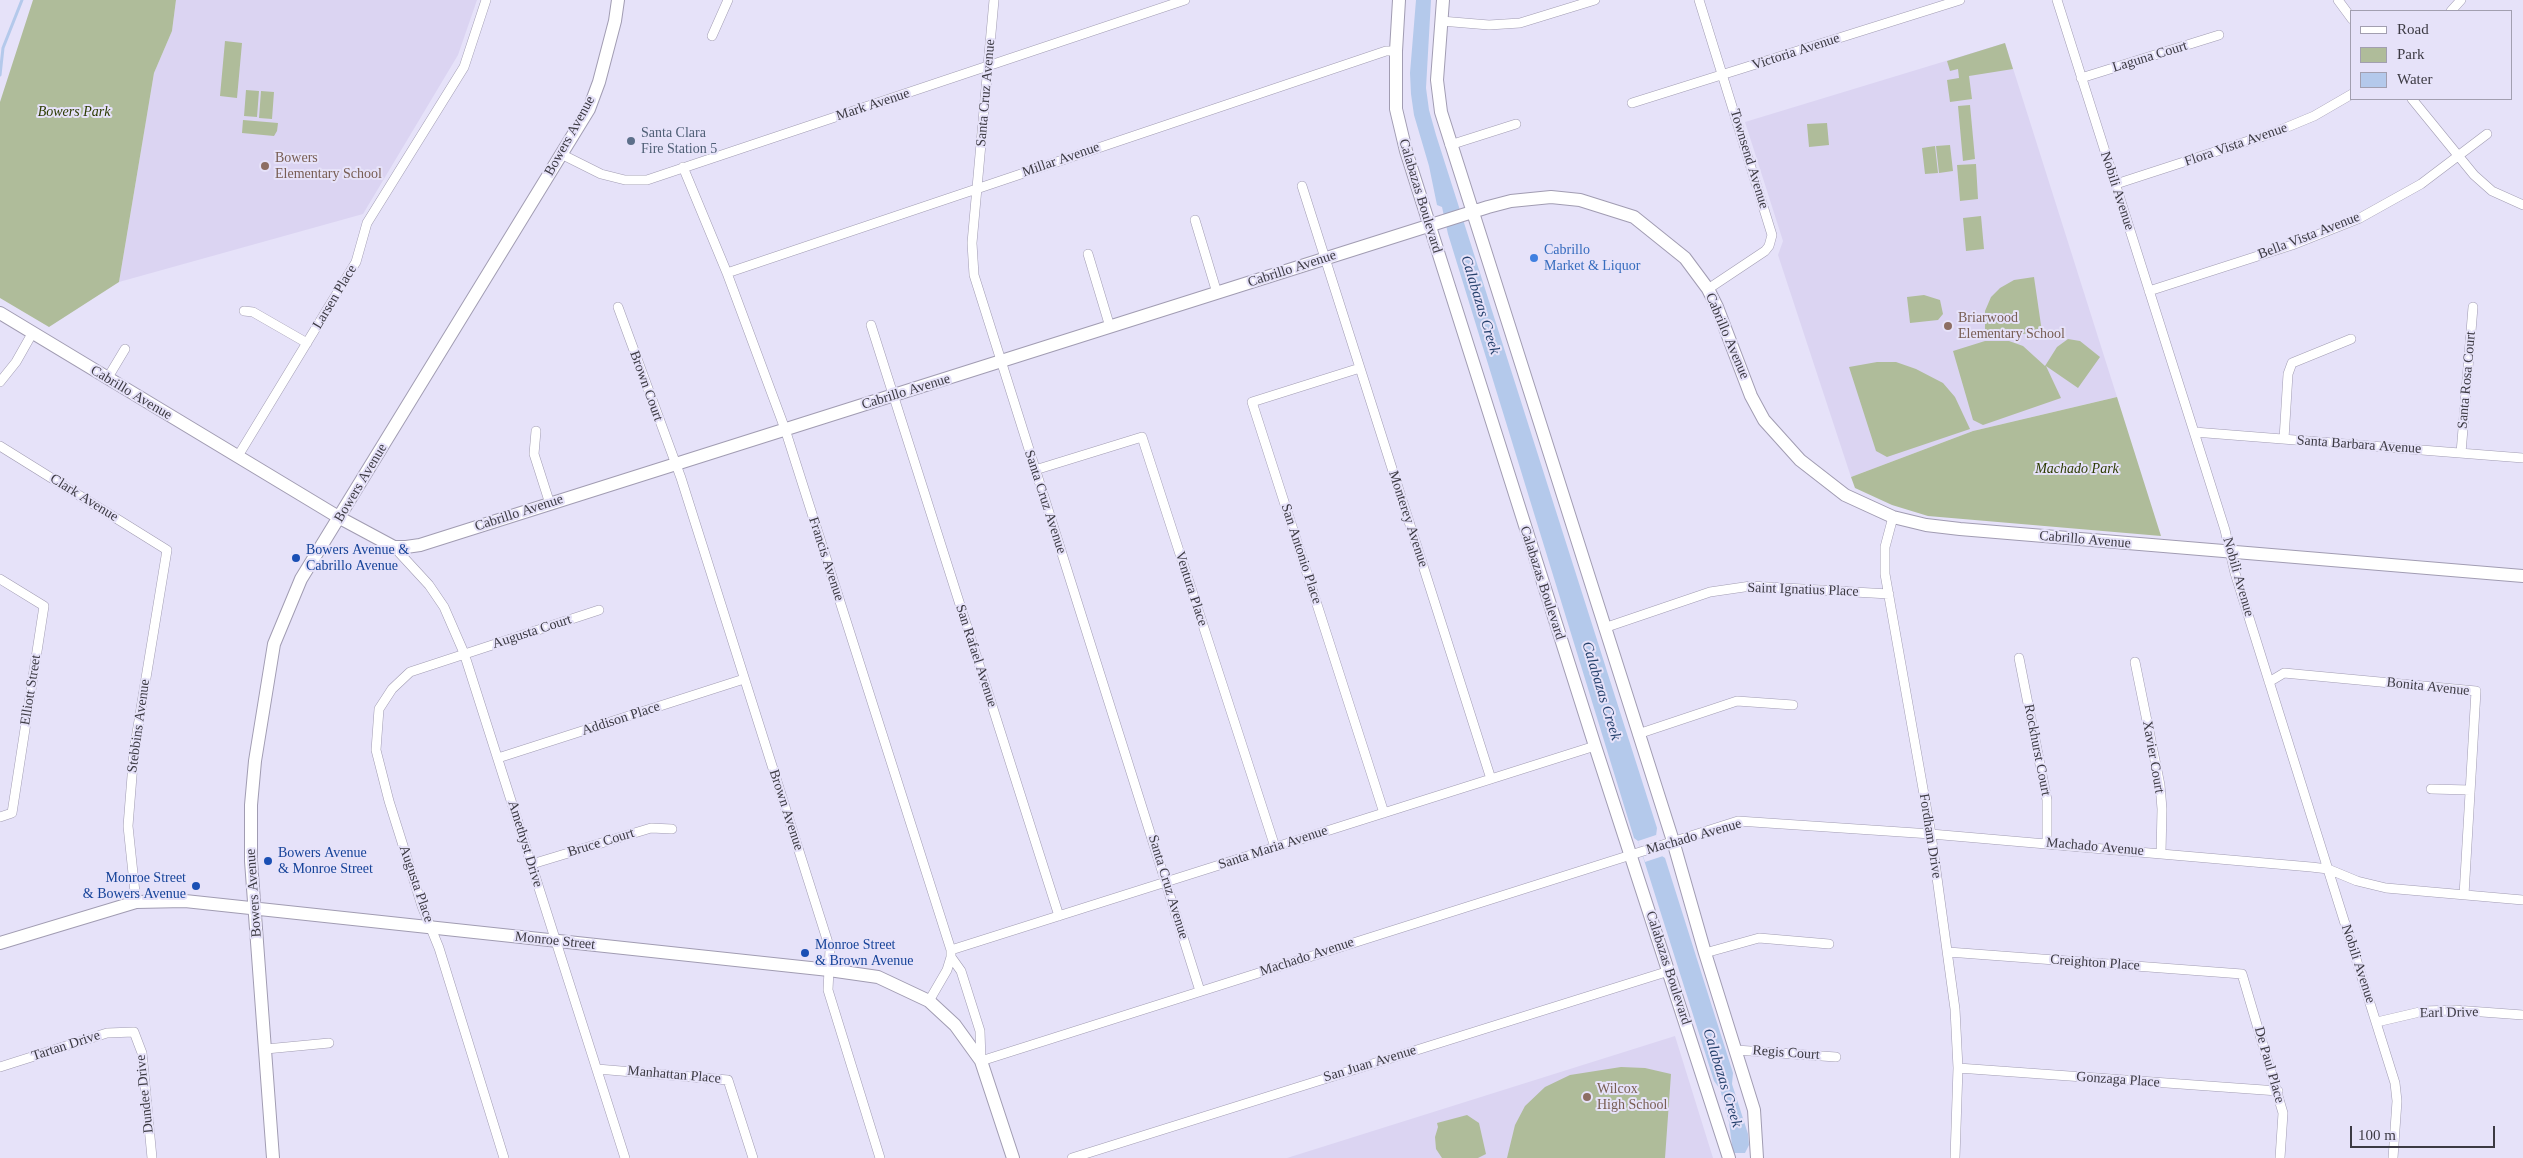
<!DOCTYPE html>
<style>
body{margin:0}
#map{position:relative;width:2523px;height:1158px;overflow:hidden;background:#e6e2f9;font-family:"Times New Roman",serif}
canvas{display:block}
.legend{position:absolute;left:2350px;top:10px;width:162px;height:90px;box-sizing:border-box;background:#e6e2f9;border:1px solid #a29fb0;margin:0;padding:6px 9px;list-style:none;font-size:15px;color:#3c3a43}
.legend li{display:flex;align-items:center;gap:10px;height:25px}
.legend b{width:25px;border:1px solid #a29fb0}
.scale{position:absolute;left:2350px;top:1126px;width:145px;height:22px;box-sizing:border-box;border:2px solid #3c3a43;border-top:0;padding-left:6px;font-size:15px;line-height:18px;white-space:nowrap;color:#3c3a43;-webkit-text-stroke:4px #e6e2f9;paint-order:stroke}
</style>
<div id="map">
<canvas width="2523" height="1158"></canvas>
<ul class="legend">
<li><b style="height:6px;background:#fff"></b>Road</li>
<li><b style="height:14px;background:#afbc9a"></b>Park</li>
<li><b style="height:14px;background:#b4c9eb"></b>Water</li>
</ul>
<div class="scale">100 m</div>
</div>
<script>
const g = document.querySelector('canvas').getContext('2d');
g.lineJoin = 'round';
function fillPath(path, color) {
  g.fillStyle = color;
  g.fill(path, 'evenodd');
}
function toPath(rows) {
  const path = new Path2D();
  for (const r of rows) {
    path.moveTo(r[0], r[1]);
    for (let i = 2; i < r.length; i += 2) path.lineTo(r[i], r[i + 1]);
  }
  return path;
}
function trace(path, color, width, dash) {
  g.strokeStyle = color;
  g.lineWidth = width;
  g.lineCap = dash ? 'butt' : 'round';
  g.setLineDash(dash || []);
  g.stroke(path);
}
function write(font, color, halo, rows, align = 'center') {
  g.font = font + ' "Times New Roman",serif';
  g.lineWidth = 4;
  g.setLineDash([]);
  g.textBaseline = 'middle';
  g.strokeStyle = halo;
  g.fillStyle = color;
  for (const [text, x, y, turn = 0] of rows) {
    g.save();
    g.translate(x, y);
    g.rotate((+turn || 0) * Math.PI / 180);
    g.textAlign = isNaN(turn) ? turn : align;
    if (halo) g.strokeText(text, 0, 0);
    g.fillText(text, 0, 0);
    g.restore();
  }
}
const built = toPath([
 [176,0,477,0,458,55,363,214,119,282,154,73,172,31],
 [2005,43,2117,397,1973,431,1851,477,1778,255,1783,241,1745,122],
 [1675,1036,1713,1158,1287,1158]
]);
const green = toPath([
 [33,0,176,0,172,31,154,73,119,282,49,327,0,298,0,102],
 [225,41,242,43,237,98,220,96],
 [2005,43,2013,69,1969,76,1972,99,1950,102,1947,80,1959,78,1958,69,1950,71,1947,61],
 [246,90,259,91,257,117,244,116],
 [261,91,274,92,272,119,259,118],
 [1970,105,1975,159,1963,161,1958,106],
 [243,120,278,123,277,131,274,136,242,133],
 [1827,123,1829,145,1809,147,1807,124],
 [1950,145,1953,171,1939,173,1936,146],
 [1935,146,1938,173,1925,174,1922,148],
 [1976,164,1978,199,1960,201,1957,165],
 [1981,216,1984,249,1966,251,1963,218],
 [2034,277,2042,332,1985,338,1985,311,1991,297,2000,288,2014,280],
 [1924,295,1940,300,1943,314,1938,320,1910,323,1907,297],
 [2068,339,2080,341,2100,357,2078,388,2046,366,2061,398,1983,425,1973,420,1953,351,1985,341,2009,341,2023,346,2045,366,2057,347],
 [1877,362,1896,362,1916,369,1943,383,1955,397,1970,429,1887,457,1876,451,1849,367],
 [2117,397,2161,536,1928,516,1892,505,1855,488,1851,477,1973,431],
 [1621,1067,1645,1068,1671,1074,1665,1158,1507,1158,1515,1125,1525,1106,1545,1087,1570,1075],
 [1467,1115,1479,1123,1486,1154,1478,1158,1442,1158,1436,1149,1435,1137,1438,1127,1437,1123]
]);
const water = toPath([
 [1416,0,1431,0,1426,88,1429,110,1436,135,1657,828,1656,836,1662,856,1665,858,1733,1073,1732,1084,1748,1134,1749,1145,1745,1153,1733,1153,1729,1122,1720,1089,1714,1081,1638,841,1634,838,1448,234,1442,207,1437,205,1429,166,1414,115,1411,94,1410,73]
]);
const pier = toPath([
 [1656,835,1663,856,1645,862,1638,841]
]);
const stream = toPath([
 [0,75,3,48,22,0]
]);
const street = toPath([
 [994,0,972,243,974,275,1200,991],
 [1699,0,1772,235,1769,246,1765,251,1708,289],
 [2057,0,2194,432,2225,530,2235,573,2395,1083,2397,1101,2393,1158],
 [2338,0,2352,19],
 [2451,11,2461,0],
 [1441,21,1489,25,1520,23,1595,0],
 [712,36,728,0],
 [2081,78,2219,35],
 [2412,99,2474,175,2492,191,2523,205],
 [1632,103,1960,0],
 [1450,145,1516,124],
 [561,154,601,174,625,180,647,180,1185,0],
 [683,167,727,273,785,429,951,950,951,957,947,970,929,1001],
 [2116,184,2273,133,2314,116,2352,94],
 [1302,186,1491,779],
 [1195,220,1217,293],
 [1088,254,1110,327],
 [727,273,1386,51,1396,51],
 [2149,291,2292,245,2360,218,2421,184,2487,134],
 [618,307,681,478,830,949,828,990,880,1158],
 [244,311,253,312,307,343],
 [871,325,1059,916],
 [1360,368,1252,402,1384,813],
 [107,379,125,349],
 [0,382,16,362,33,332],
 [536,431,534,454,550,504],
 [2194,432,2523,458],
 [2284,439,2288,374,2292,363,2351,339],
 [0,446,167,550,134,751,128,826,136,902],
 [2461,453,2473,307],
 [238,456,356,262,367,223,464,67,486,0],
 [1035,470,1142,437,1275,847],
 [1893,517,1885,547,1885,574,1931,834,1955,1009,1958,1068,1955,1158],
 [394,547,429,585,444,607,464,653,625,1158],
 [0,579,44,606,12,813,0,817],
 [1604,628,1710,592,1751,586,1889,594],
 [2019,658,2047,800,2047,844],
 [2135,662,2160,785,2162,809,2161,853],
 [2269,682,2284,673,2476,691,2464,895],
 [1638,734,1737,701,1793,705],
 [498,758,744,679],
 [2431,789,2470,790],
 [532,864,651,828,672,829],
 [951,950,1595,746],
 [1948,952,2242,974,2283,1113,2280,1158],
 [1705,953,1759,938,1829,944],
 [951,957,961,971,980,1031,981,1061,1738,821,1931,834,2311,867,2328,869,2357,881,2386,888,2523,900],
 [2377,1022,2424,1011,2455,1010,2523,1015],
 [266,1049,329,1043],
 [1736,1050,1836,1057],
 [0,1067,107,1033,134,1032,142,1053,152,1158],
 [1958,1068,2278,1091],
 [597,1069,728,1080,753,1158],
 [504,1158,439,948,422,906,389,801,376,750,379,709,392,689,410,672,599,610],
 [1072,1158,1669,971]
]);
const secondary = toPath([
 [1399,0,1396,51,1396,109,1406,151,1595,746,1729,1158],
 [1443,0,1437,80,1441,112,1673,841,1705,953,1754,1110,1757,1158],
 [0,313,340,518,394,547,406,547,420,545,1488,207,1511,201,1551,197,1580,200,1634,217,1685,258,1708,289,1717,307,1751,396,1764,420,1800,460,1845,495,1893,517,1926,525,1960,529,2523,576],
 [0,943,136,902,185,901,829,970,878,977,929,1001,955,1025,981,1061,1013,1158],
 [273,1158,251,861,251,805,255,761,274,644,301,579,589,109,599,82,615,21,618,0]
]);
const markers = [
 [631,141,5,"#5c6f8a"],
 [265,166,5,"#8d6e63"],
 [1534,258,5,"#3f7fe0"],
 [1948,326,5,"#8d6e63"],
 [296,558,5,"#1a4fb4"],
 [268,861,5,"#1a4fb4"],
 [196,886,5,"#1a4fb4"],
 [805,953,5,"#1a4fb4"],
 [1587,1097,5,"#8d6e63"]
];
const streetNames = [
 ["Victoria Avenue",1796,52,-18],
 ["Laguna Court",2150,57,-17],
 ["Santa Cruz Avenue",986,93,-85],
 ["Mark Avenue",873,105,-18],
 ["Bowers Avenue",570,136,-61],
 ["Flora Vista Avenue",2236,145,-19],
 ["Townsend Avenue",1749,159,73],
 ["Millar Avenue",1061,160,-19],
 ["Nobili Avenue",2117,191,72],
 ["Calabazas Boulevard",1420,196,73],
 ["Bella Vista Avenue",2309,236,-21],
 ["Cabrillo Avenue",1292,269,-18],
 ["Larsen Place",335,297,-59],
 ["Cabrillo Avenue",1727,336,67],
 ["Santa Rosa Court",2467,380,-85],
 ["Brown Court",646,386,70],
 ["Cabrillo Avenue",906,392,-17],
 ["Cabrillo Avenue",131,393,31],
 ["Santa Barbara Avenue",2359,445,4],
 ["Bowers Avenue",361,483,-59],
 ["Clark Avenue",84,498,32],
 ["Santa Cruz Avenue",1045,502,72],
 ["Cabrillo Avenue",519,513,-18],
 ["Monterey Avenue",1408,519,72],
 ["Cabrillo Avenue",2085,540,5],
 ["San Antonio Place",1301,554,72],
 ["Francis Avenue",826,559,72],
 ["Nobili Avenue",2238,577,74],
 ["Calabazas Boulevard",1542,583,72],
 ["Ventura Place",1191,589,72],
 ["Saint Ignatius Place",1803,590,2],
 ["Augusta Court",532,632,-18],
 ["San Rafael Avenue",976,656,72],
 ["Bonita Avenue",2428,687,6],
 ["Elliott Street",31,690,-81],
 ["Addison Place",621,719,-18],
 ["Stebbins Avenue",139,726,-82],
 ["Rockhurst Court",2037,750,79],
 ["Xavier Court",2153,757,80],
 ["Brown Avenue",786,810,72],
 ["Fordham Drive",1930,836,81],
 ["Machado Avenue",1694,837,-16],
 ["Bruce Court",601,843,-17],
 ["Amethyst Drive",525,844,73],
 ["Machado Avenue",2095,847,5],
 ["Santa Maria Avenue",1273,848,-18],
 ["Augusta Place",416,884,71],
 ["Santa Cruz Avenue",1168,887,73],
 ["Bowers Avenue",254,893,-94],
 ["Monroe Street",555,941,6],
 ["Machado Avenue",1307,957,-18],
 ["Creighton Place",2095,963,4],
 ["Nobili Avenue",2358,964,72],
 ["Calabazas Boulevard",1668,968,72],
 ["Earl Drive",2449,1013,-1],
 ["Tartan Drive",66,1046,-18],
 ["Regis Court",1786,1053,4],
 ["San Juan Avenue",1370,1064,-17],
 ["De Paul Place",2269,1065,74],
 ["Manhattan Place",674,1075,5],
 ["Gonzaga Place",2118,1080,4],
 ["Dundee Drive",145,1094,-96]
];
const parkNames = [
 ["Bowers Park",74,112],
 ["Machado Park",2077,469]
];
const serviceNames = [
 ["Santa Clara",641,133],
 ["Fire Station 5",641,149]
];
const educationNames = [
 ["Bowers",275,158],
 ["Elementary School",275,174],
 ["Briarwood",1958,318],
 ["Elementary School",1958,334],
 ["Wilcox",1597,1089],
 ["High School",1597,1105]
];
const shopNames = [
 ["Cabrillo",1544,250],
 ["Market & Liquor",1544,266]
];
const transitNames = [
 ["Bowers Avenue &",306,550],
 ["Cabrillo Avenue",306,566],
 ["Bowers Avenue",278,853],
 ["& Monroe Street",278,869],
 ["Monroe Street",186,878,"right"],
 ["& Bowers Avenue",186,894,"right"],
 ["Monroe Street",815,945],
 ["& Brown Avenue",815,961]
];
const waterNames = [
 ["Calabazas Creek",1480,305,73],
 ["Calabazas Creek",1601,691,73],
 ["Calabazas Creek",1722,1078,73]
];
fillPath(built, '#dbd4f2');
fillPath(green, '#afbc9a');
fillPath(water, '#b4c9eb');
fillPath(pier, '#e6e2f9');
trace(stream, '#b4c9eb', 3);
trace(street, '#a19cb2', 10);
trace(secondary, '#a19cb2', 14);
trace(street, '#fff', 9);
trace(secondary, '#fff', 12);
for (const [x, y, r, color] of markers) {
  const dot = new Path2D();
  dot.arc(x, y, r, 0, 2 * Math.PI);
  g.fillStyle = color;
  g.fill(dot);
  trace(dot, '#e6e2f9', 2);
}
write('14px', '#3c3a43', '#e6e2f9', streetNames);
write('italic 14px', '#2c3b00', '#e6e2f9', parkNames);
write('14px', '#4e5e75', '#e6e2f9', serviceNames, 'left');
write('14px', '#785e54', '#e6e2f9', educationNames, 'left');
write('14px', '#366cbe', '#e6e2f9', shopNames, 'left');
write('14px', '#164399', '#e6e2f9', transitNames, 'left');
write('italic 15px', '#24406c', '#e6e2f9', waterNames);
</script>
